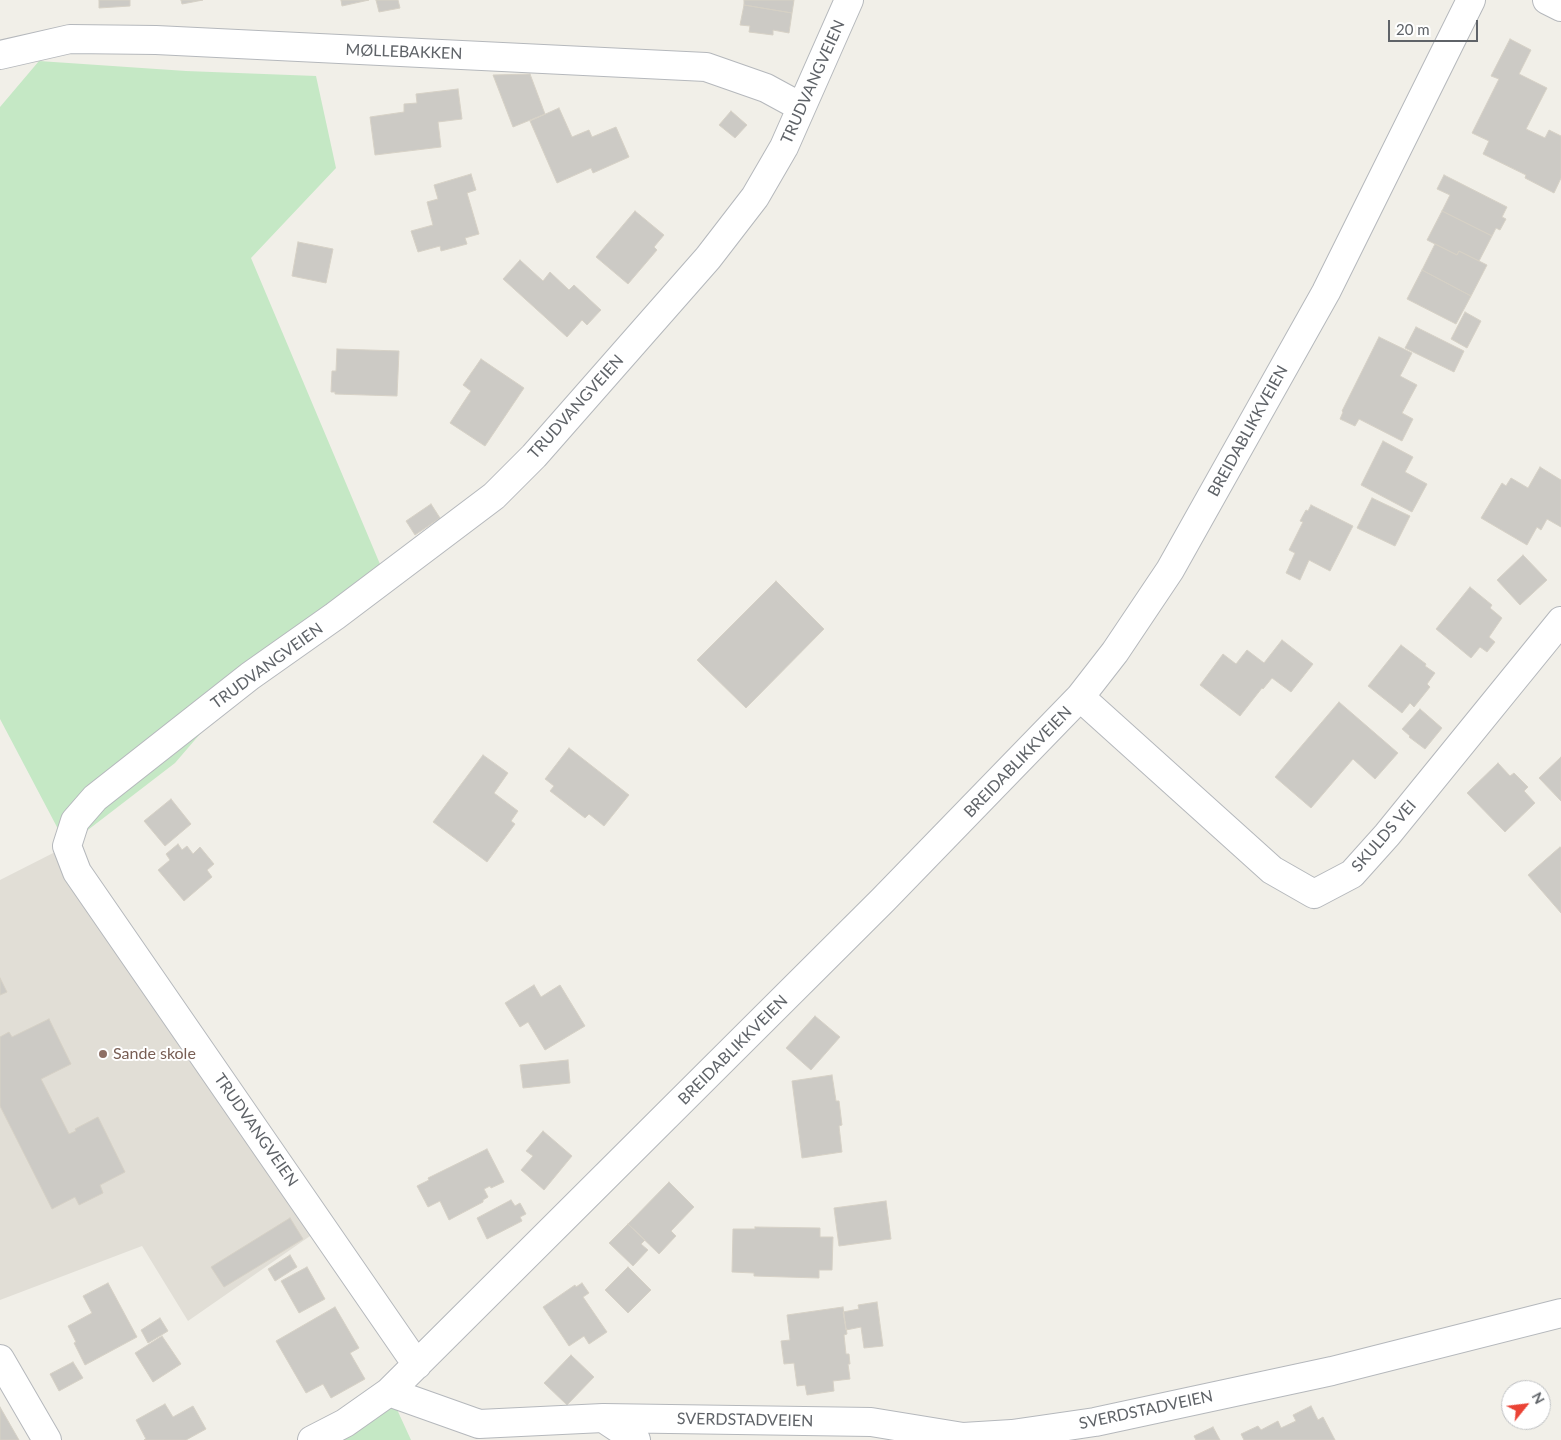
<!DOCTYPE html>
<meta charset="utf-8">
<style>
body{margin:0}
#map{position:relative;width:1561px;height:1440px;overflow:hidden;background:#f1efe8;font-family:Lato,sans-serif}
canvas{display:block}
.north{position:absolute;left:1501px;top:1380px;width:50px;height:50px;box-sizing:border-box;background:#fff;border:1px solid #bfc1c3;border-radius:50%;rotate:61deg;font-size:14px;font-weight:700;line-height:20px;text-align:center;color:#5f6368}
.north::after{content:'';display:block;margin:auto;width:18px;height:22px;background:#ea4335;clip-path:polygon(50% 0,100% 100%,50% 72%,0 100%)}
.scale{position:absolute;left:1388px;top:20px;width:90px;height:22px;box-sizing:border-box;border:2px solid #5f6368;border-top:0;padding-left:6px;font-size:15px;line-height:18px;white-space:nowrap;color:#5f6368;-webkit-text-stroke:4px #fff;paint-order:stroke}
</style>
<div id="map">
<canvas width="1561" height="1440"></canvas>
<div class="north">N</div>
<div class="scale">20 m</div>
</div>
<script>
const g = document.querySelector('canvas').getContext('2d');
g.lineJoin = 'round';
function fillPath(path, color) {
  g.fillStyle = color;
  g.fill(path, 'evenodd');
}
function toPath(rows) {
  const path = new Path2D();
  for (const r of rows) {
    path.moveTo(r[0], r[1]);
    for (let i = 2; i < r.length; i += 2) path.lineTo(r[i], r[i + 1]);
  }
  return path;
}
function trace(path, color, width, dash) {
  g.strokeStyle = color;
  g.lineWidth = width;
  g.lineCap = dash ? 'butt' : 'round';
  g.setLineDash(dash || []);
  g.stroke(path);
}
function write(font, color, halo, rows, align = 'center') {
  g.font = font + ' Lato,sans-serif';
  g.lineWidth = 4;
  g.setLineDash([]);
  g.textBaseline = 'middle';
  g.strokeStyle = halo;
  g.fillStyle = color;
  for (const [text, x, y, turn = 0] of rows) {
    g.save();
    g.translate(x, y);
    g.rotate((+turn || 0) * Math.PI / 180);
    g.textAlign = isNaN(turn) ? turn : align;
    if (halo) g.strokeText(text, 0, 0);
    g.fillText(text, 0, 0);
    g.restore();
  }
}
const education = toPath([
 [67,846,323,1227,188,1321,142,1246,0,1300,0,880]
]);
const green = toPath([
 [39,61,186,71,316,76,336,168,251,258,385,576,250,676,175,763,67,846,0,719,0,107],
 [389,1392,411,1440,309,1440]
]);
const building = toPath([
 [99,0,130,0,130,6,99,8,99,0],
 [181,0,203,0,182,4,181,0],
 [341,0,369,0,342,6,341,0],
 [376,0,398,0,400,8,379,12,376,0],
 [744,0,794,0,792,13,744,5,744,0],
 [744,5,792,13,789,33,773,30,773,35,749,32,750,26,740,25,744,5],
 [1510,39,1531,50,1519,74,1547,88,1526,129,1545,138,1549,130,1561,136,1561,178,1554,193,1525,178,1526,175,1483,154,1489,141,1472,133,1499,79,1491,76,1510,39],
 [530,74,545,114,513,127,493,75,530,74],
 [458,89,462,119,438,122,441,147,375,155,370,117,404,112,404,104,417,103,416,94,458,89],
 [559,108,572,137,589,130,592,137,616,127,629,157,593,173,591,168,557,183,530,121,559,108],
 [731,111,747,125,735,138,719,125,731,111],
 [471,174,476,190,467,193,479,234,465,238,467,244,441,251,440,246,418,252,411,231,433,225,427,202,438,199,434,185,471,174],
 [1444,175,1507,207,1502,217,1506,219,1500,230,1496,228,1492,236,1442,211,1450,195,1437,189,1444,175],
 [635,211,664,235,654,247,657,250,628,284,596,257,635,211],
 [1442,211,1492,236,1479,261,1459,251,1457,255,1427,240,1442,211],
 [298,242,333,249,326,283,292,276,298,242],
 [1435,244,1457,255,1459,251,1487,265,1471,296,1422,270,1435,244],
 [520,260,543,281,550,272,569,290,574,285,601,310,587,325,582,320,567,337,503,279,520,260],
 [1422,270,1471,296,1456,324,1407,299,1422,270],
 [1465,312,1481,321,1467,348,1451,339,1465,312],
 [1416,327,1464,351,1454,372,1405,348,1416,327],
 [1379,337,1412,353,1400,376,1417,385,1402,413,1413,419,1402,441,1359,419,1355,426,1340,419,1343,412,1342,411,1379,337],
 [337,349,399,351,397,396,335,394,335,392,331,392,332,371,336,371,337,349],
 [481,359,524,388,485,446,450,423,471,391,463,385,481,359],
 [1383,441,1413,457,1405,472,1427,484,1412,512,1361,485,1383,441],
 [1540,467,1561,480,1561,527,1547,519,1541,530,1537,527,1527,545,1481,518,1502,483,1506,486,1511,478,1528,488,1540,467],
 [1372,498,1410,516,1395,546,1357,528,1372,498],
 [431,504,440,518,415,535,406,521,431,504],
 [1311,505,1353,526,1330,571,1309,560,1300,580,1286,573,1295,553,1289,550,1303,522,1300,521,1306,510,1308,511,1311,505],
 [1523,555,1547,580,1520,605,1497,580,1523,555],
 [776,581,824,629,746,708,697,660,776,581],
 [1470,587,1492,605,1490,608,1502,618,1489,637,1495,642,1487,652,1480,647,1471,658,1436,629,1470,587],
 [1282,640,1313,664,1291,692,1272,678,1263,689,1262,688,1240,716,1200,685,1223,654,1236,664,1247,650,1264,663,1282,640],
 [1401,645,1426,664,1425,666,1435,673,1427,684,1430,687,1414,707,1410,703,1402,713,1368,686,1401,645],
 [1339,702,1398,753,1375,779,1353,759,1311,808,1275,777,1339,702],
 [1420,709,1442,728,1425,749,1409,737,1410,736,1402,729,1420,709],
 [569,748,629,795,604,826,589,814,585,818,550,791,554,786,545,779,569,748],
 [483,755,508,773,494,793,518,811,511,821,515,824,487,862,433,822,483,755],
 [1561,757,1561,801,1539,778,1561,757],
 [1498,763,1510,776,1514,773,1528,787,1524,791,1535,803,1505,832,1467,793,1498,763],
 [171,799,191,824,165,846,144,821,171,799],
 [178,844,182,850,187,846,193,854,200,847,214,864,207,870,212,877,184,901,158,870,170,860,166,854,178,844],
 [1560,847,1561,848,1561,913,1528,875,1560,847],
 [0,978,7,992,0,995,0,978],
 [534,985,541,997,560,985,585,1026,545,1050,528,1022,520,1027,505,1003,534,985],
 [815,1016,840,1037,811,1070,786,1048,815,1016],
 [49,1019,71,1064,41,1079,69,1134,76,1131,75,1129,98,1117,125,1172,100,1185,103,1193,79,1205,75,1197,52,1209,0,1106,0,1037,9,1032,12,1037,49,1019],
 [568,1060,570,1083,523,1088,520,1065,568,1060],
 [832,1075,836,1101,839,1101,842,1125,839,1126,842,1152,802,1158,792,1081,832,1075],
 [543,1131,572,1156,544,1190,521,1170,533,1156,526,1151,543,1131],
 [487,1149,504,1182,491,1188,490,1186,484,1189,488,1197,483,1200,483,1202,449,1220,440,1201,428,1207,417,1186,429,1180,428,1178,487,1149],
 [669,1182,694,1207,671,1231,676,1236,659,1254,628,1224,669,1182],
 [511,1200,515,1206,520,1203,526,1214,520,1217,522,1221,487,1239,477,1218,511,1200],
 [886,1201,891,1239,839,1246,834,1208,886,1201],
 [290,1218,303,1239,224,1287,211,1267,290,1218],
 [628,1224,645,1240,641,1244,648,1250,633,1266,609,1243,628,1224],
 [755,1227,820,1228,820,1237,833,1237,832,1270,819,1270,819,1278,754,1276,754,1273,732,1272,733,1229,755,1229,755,1227],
 [290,1255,297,1267,275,1281,268,1269,290,1255],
 [307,1267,325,1299,299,1313,281,1281,307,1267],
 [628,1267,651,1290,628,1313,605,1290,628,1267],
 [108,1283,137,1337,85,1365,74,1343,76,1342,68,1326,92,1313,83,1296,108,1283],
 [582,1283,589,1293,583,1297,607,1332,589,1344,584,1336,569,1346,543,1307,575,1285,576,1287,582,1283],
 [877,1302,883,1346,864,1348,861,1327,846,1330,843,1312,859,1309,858,1305,877,1302],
 [335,1307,359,1348,350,1353,365,1379,331,1398,323,1384,306,1393,276,1341,335,1307],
 [843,1307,847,1334,844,1335,846,1354,849,1354,850,1364,848,1364,850,1379,833,1381,834,1391,807,1395,805,1385,797,1386,794,1363,784,1364,781,1341,790,1340,787,1315,843,1307],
 [160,1318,168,1331,148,1343,141,1330,160,1318],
 [162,1336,181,1364,153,1382,135,1353,162,1336],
 [571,1355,594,1377,567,1405,544,1383,571,1355],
 [73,1362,83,1378,59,1391,50,1374,73,1362],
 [165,1404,173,1417,193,1406,206,1429,186,1440,144,1440,146,1439,136,1420,165,1404],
 [1311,1406,1318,1420,1323,1417,1335,1440,1244,1440,1241,1434,1258,1426,1261,1430,1278,1421,1281,1428,1296,1421,1293,1415,1311,1406],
 [0,1407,19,1440,0,1440,0,1407],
 [1213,1427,1220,1440,1196,1440,1194,1436,1213,1427]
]);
const minor = toPath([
 [1547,0,1561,7],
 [0,55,70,39,156,40,706,67,766,88,801,107],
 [1080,697,1272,870,1314,894,1352,874,1387,835,1561,621],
 [0,1359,47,1440],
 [417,1365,77,872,67,846,75,821,95,798,250,676,335,616,494,496,534,456,708,258,755,197,784,147,849,0],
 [389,1392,479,1424,603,1418,871,1422,963,1437,1012,1434,1095,1422,1332,1371,1561,1313],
 [603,1418,636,1440],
 [312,1440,345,1423,389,1392,883,900,1080,697,1115,652,1170,570,1326,292,1471,0]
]);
const markers = [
 [103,1054,5,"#8d6e63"]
];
const streetNames = [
 ["MØLLEBAKKEN",404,52,2],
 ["TRUDVANGVEIEN",813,82,-66],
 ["TRUDVANGVEIEN",576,407,-48],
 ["BREIDABLIKKVEIEN",1248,431,-61],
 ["TRUDVANGVEIEN",267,666,-36],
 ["BREIDABLIKKVEIEN",1018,762,-46],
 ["SKULDS VEI",1384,836,-49],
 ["BREIDABLIKKVEIEN",733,1050,-45],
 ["TRUDVANGVEIEN",256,1130,55],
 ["SVERDSTADVEIEN",1146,1410,-12],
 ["SVERDSTADVEIEN",745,1420,1]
];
const educationNames = [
 ["Sande skole",113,1054]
];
fillPath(education, '#e1ded6');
fillPath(green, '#c5e8c5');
fillPath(building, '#cccac5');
trace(building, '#d6d1c6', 1);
trace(minor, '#b5b8bc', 30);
trace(minor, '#fff', 28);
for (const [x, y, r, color] of markers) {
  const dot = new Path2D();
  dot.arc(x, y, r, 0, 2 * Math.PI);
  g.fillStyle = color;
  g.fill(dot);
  trace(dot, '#fff', 2);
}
write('16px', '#5f6368', '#fff', streetNames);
write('16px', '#785e54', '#fff', educationNames, 'left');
</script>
